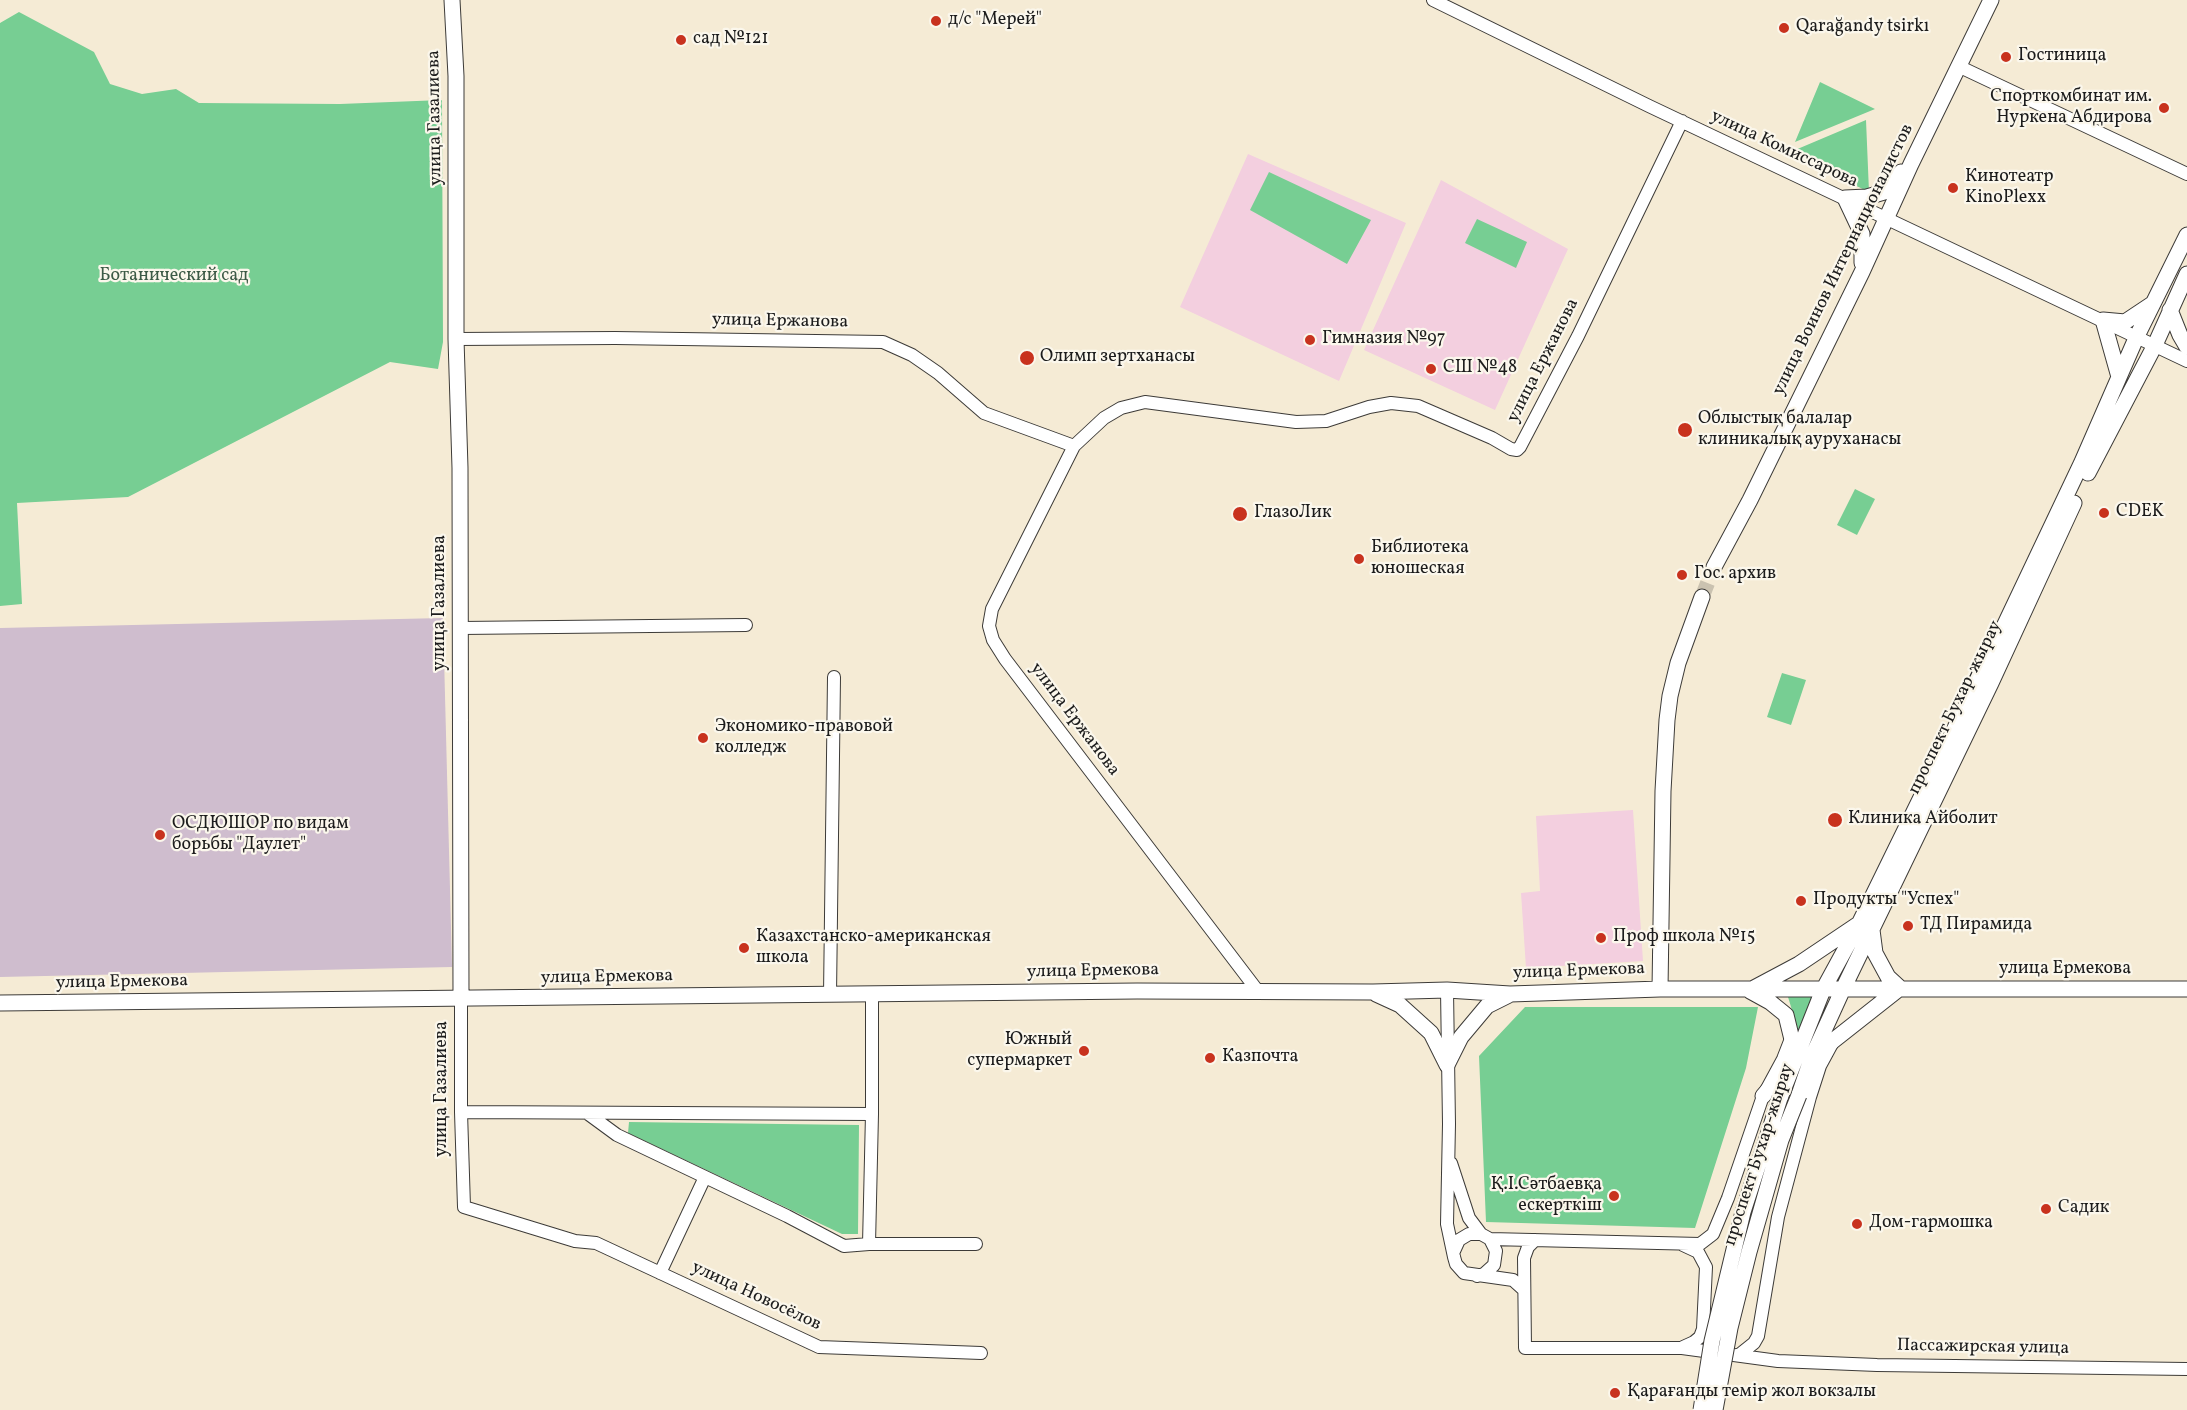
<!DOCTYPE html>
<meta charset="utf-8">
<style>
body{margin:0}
canvas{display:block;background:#f5ebd5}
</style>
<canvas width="2187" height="1410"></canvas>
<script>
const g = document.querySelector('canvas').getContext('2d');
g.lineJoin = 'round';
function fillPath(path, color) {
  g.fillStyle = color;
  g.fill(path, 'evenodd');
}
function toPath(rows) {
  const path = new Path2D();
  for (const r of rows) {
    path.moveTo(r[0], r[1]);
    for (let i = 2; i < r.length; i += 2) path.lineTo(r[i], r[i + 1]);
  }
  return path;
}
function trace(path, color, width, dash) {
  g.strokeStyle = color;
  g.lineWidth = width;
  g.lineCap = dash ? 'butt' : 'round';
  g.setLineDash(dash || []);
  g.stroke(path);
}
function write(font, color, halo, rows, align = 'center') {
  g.font = font + ' Vollkorn,serif';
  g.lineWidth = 4.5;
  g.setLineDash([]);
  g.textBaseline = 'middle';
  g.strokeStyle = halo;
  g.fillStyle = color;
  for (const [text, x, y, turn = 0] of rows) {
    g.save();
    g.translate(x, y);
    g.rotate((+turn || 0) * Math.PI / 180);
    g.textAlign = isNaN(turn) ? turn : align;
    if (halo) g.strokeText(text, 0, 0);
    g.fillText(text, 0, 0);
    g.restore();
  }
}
const built = toPath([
 [1248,154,1406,223,1339,381,1180,307],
 [1441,180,1568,249,1495,410,1364,350],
 [1633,810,1643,961,1526,968,1521,893,1540,891,1536,816]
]);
const industrial = toPath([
 [443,618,452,967,0,977,0,628]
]);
const green = toPath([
 [19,12,94,52,110,84,142,94,176,89,199,103,340,104,442,100,443,342,438,369,390,362,128,497,17,503,22,604,0,606,0,23],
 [1820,82,1875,109,1795,142],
 [1866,120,1869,192,1788,153],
 [1269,172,1371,220,1347,264,1250,210],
 [1477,219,1527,242,1516,268,1465,243],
 [1855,489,1875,499,1857,535,1837,525],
 [1782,673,1806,680,1791,725,1767,717],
 [1788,997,1813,997,1799,1033],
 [1525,1007,1758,1007,1746,1068,1695,1228,1486,1222,1479,1056],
 [629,1122,859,1125,858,1234,842,1234,628,1133]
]);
const majorTunnel = toPath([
 [1702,597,1714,567]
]);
const minor = toPath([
 [1433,0,1649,106,2187,361],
 [1958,66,2187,174],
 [456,339,615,338,883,342,912,355,938,373,984,413,1074,446],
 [461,628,746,625],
 [1257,990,1005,659,993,640,989,626,992,609,1074,446,1104,418,1121,408,1145,402,1296,422,1326,421,1369,407,1391,403,1418,406,1492,438,1511,449,1517,450,1520,447,1578,336,1682,121],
 [1447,990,1449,1124,1447,1224,1454,1257,1456,1264,1464,1273,1513,1280,1523,1289],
 [830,995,834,677],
 [461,999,461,1112,464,1207,575,1241,596,1243,819,1347,981,1353],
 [461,1112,872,1114],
 [587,1113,617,1135,787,1216,844,1246,869,1244,976,1244],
 [1451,1163,1469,1218,1481,1234],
 [1490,1239,1700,1244,1713,1234,1728,1198,1763,1096,1783,1059,1792,1036],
 [1535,1240,1528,1247,1524,1258,1525,1348,1682,1348,1778,1361,1877,1365,2187,1369],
 [869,1244,872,1114,872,994],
 [1454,1251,1459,1240,1469,1234,1481,1234,1490,1239,1496,1251,1494,1265,1484,1274,1477,1276],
 [660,1273,705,1177],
 [1683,1347,1694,1342,1700,1337,1703,1329,1706,1267,1698,1252,1683,1245],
 [1739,1355,1754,1343,1758,1336,1778,1217,1810,1097,1820,1066,1833,1042]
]);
const major = toPath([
 [452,0,456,76,456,339,460,468,461,999],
 [1862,263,1862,234,1845,198,1867,197,1884,192,1901,172],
 [2170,310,2180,335,2187,347],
 [2119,377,2103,320,2125,322,2152,304],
 [2088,473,2155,345,2187,274],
 [1714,567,1750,500,1862,272,1911,164,1991,0],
 [1872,930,1875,953,1888,977,1900,988],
 [1660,989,1663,791,1667,720,1670,696,1678,663,1702,597],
 [1752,989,1799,964,1857,925],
 [1750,991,1770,1002,1786,1015,1796,1056],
 [1376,994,1400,1005,1431,1033,1447,1065],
 [0,1003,1137,991,1373,992,1447,990,1510,994,1660,989,2187,989],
 [1815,1055,1900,988],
 [1447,1065,1461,1037,1487,1006,1509,995],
 [1799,1095,1812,1057,1843,989,1991,683,2074,503],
 [1763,1096,1787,1068],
 [1780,1098,1823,990,1859,924,1980,677,2082,462,2137,336,2187,235]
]);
const majorBridge = toPath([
 [1701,1410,1712,1341,1743,1212,1780,1098],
 [1715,1410,1730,1328,1749,1252,1781,1140,1799,1095]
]);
const markers = [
 [936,21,6,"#c8321e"],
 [1784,28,6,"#c8321e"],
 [681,40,6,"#c8321e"],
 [2006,57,6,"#c8321e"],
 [2164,108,6,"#c8321e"],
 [1953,188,6,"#c8321e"],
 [1310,340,6,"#c8321e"],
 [1027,358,8,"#c8321e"],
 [1431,369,6,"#c8321e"],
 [1685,430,8,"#c8321e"],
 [2104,513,6,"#c8321e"],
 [1240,514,8,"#c8321e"],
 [1359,559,6,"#c8321e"],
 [1682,575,6,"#c8321e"],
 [703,738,6,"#c8321e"],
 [1835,820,8,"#c8321e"],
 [160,835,6,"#c8321e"],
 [1801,901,6,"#c8321e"],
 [1908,926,6,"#c8321e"],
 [1601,938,6,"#c8321e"],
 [744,948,6,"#c8321e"],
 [1084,1051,6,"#c8321e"],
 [1210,1058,6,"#c8321e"],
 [1614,1196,6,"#c8321e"],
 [2046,1209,6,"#c8321e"],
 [1857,1224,6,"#c8321e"],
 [1615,1393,6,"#c8321e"]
];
const poiNames = [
 ["д/с \"Мерей\"",948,21],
 ["Qarağandy tsirkı",1796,28],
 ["сад №121",693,40],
 ["Гостиница",2018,57],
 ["Спорткомбинат им.",2152,98,"right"],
 ["Нуркена Абдирова",2152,119,"right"],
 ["Кинотеатр",1965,178],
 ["KinoPlexx",1965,199],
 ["Гимназия №97",1322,340],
 ["Олимп зертханасы",1040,358],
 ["СШ №48",1443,369],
 ["Облыстық балалар",1698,420],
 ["клиникалық ауруханасы",1698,441],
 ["CDEK",2116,513],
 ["ГлазоЛик",1254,514],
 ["Библиотека",1371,549],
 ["юношеская",1371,570],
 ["Гос. архив",1694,575],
 ["Экономико-правовой",715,728],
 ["колледж",715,749],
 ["Клиника Айболит",1848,820],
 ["ОСДЮШОР по видам",172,825],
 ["борьбы \"Даулет\"",172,846],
 ["Продукты \"Успех\"",1813,901],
 ["ТД Пирамида",1920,926],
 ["Казахстанско-американская",756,938],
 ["школа",756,959],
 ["Проф школа №15",1613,938],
 ["Южный",1072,1041,"right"],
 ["супермаркет",1072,1062,"right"],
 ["Казпочта",1222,1058],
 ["Қ.І.Сәтбаевқа",1602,1186,"right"],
 ["ескерткіш",1602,1207,"right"],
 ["Садик",2058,1209],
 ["Дом-гармошка",1869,1224],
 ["Қарағанды темір жол вокзалы",1627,1393]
];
const streetNames = [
 ["улица Газалиева",436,118,-91],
 ["улица Комиссарова",1784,150,25],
 ["улица Воинов Интернационалистов",1844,260,-64],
 ["улица Ержанова",780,322,1],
 ["улица Ержанова",1544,361,-63],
 ["улица Газалиева",441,603,-90],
 ["проспект Бухар-жырау",1956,708,-64],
 ["улица Ержанова",1074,720,53],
 ["улица Ермекова",2065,970],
 ["улица Ермекова",1093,972,-1],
 ["улица Ермекова",1579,972,-2],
 ["улица Ермекова",607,978,-1],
 ["улица Ермекова",122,983,-1],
 ["улица Газалиева",443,1089,-90],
 ["проспект Бухар-жырау",1760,1155,-72],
 ["улица Новосёлов",756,1297,25],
 ["Пассажирская улица",1983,1348,1]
];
const parkNames = [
 ["Ботанический сад",174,277]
];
fillPath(built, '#f3cfdf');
fillPath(industrial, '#cfbdce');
fillPath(green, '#77ce93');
trace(majorTunnel, '#cac2b0', 15, [15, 8]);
trace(minor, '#3d3b38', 14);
trace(major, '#3d3b38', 17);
trace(minor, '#fff', 12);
trace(major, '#fff', 15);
trace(majorBridge, '#3d3b38', 17, []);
trace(majorBridge, '#fff', 15);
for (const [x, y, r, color] of markers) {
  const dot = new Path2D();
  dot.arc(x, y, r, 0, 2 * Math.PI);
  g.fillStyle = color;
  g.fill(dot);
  trace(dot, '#fbf7ec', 2);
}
write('18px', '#1c1c1c', '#fbf7ec', poiNames, 'left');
write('18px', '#1c1c1c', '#fbf7ec', streetNames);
write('18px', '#3c5a46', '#fbf7ec', parkNames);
</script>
